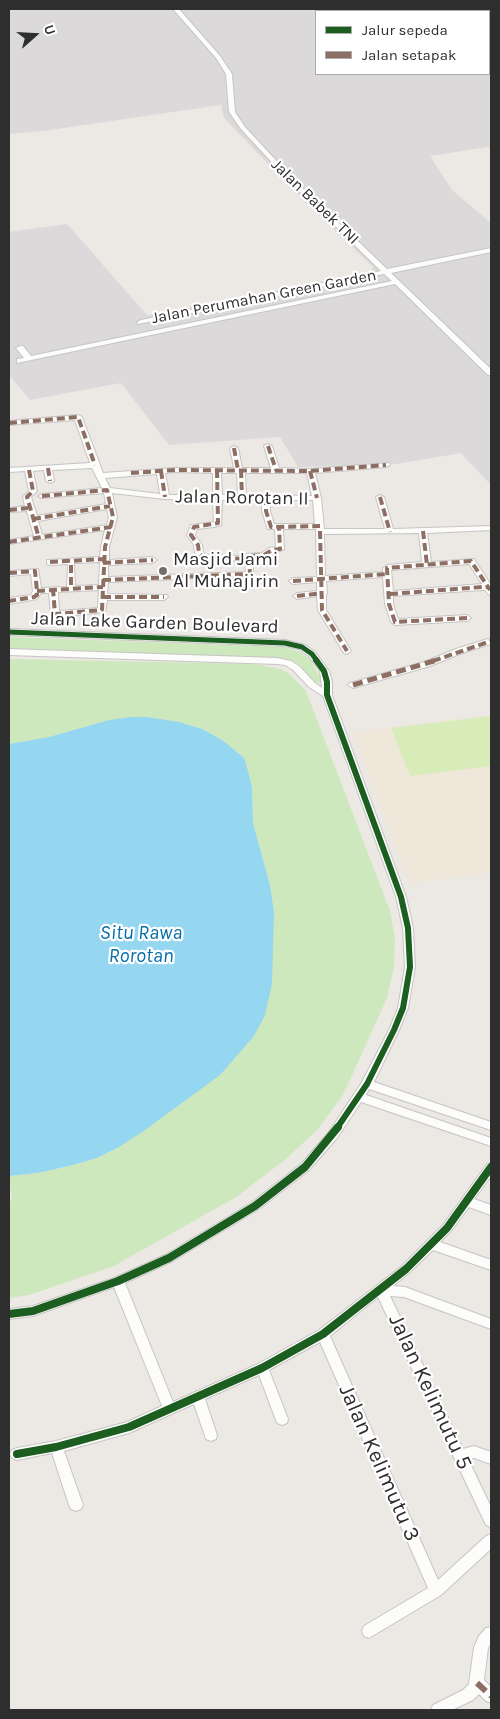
<!DOCTYPE html>
<style>
body{margin:0}
#map{position:relative;width:500px;height:1719px;overflow:hidden;background:#ece8e4;font-family:Karla,sans-serif}
canvas{display:block}
.frame{position:absolute;inset:0;border:10px solid #2e2e2e;pointer-events:none}
.legend{position:absolute;left:315px;top:10px;width:175px;height:65px;box-sizing:border-box;background:#fff;border:1px solid #ababab;margin:0;padding:6px 9px;list-style:none;font-size:15px;color:#2e2e2e}
.legend li{display:flex;align-items:center;gap:10px;height:25px}
.legend b{width:25px;border:1px solid #ababab}
.north{position:absolute;left:10px;top:10px;width:50px;height:50px;-webkit-text-stroke:4px #fff;paint-order:stroke;rotate:71deg;font-size:14px;font-weight:700;line-height:20px;text-align:center;color:#2e2e2e}
.north::after{content:'';display:block;margin:auto;width:18px;height:22px;background:#2e2e2e;clip-path:polygon(50% 0,100% 100%,50% 72%,0 100%)}
</style>
<div id="map">
<canvas width="500" height="1719"></canvas>
<div class="frame"></div>
<ul class="legend">
<li><b style="height:6px;background:#1b5e20"></b>Jalur sepeda</li>
<li><b style="height:6px;background:#8d6e63"></b>Jalan setapak</li>
</ul>
<div class="north">U</div>
</div>
<script>
const g = document.querySelector('canvas').getContext('2d');
g.lineJoin = 'round';
function fillPath(path, color) {
  g.fillStyle = color;
  g.fill(path, 'evenodd');
}
function toPath(rows) {
  const path = new Path2D();
  for (const r of rows) {
    path.moveTo(r[0], r[1]);
    for (let i = 2; i < r.length; i += 2) path.lineTo(r[i], r[i + 1]);
  }
  return path;
}
function trace(path, color, width, dash) {
  g.strokeStyle = color;
  g.lineWidth = width;
  g.lineCap = dash ? 'butt' : 'round';
  g.setLineDash(dash || []);
  g.stroke(path);
}
function write(font, color, halo, rows, align = 'center') {
  g.font = font + ' Karla,sans-serif';
  g.lineWidth = 4.5;
  g.setLineDash([]);
  g.textBaseline = 'middle';
  g.strokeStyle = halo;
  g.fillStyle = color;
  for (const [text, x, y, turn = 0] of rows) {
    g.save();
    g.translate(x, y);
    g.rotate((+turn || 0) * Math.PI / 180);
    g.textAlign = isNaN(turn) ? turn : align;
    if (halo) g.strokeText(text, 0, 0);
    g.fillText(text, 0, 0);
    g.restore();
  }
}
const industrial = toPath([
 [9,9,491,9,491,149,488,147,430,156,452,190,491,223,491,485,461,453,396,464,298,467,280,437,169,445,121,383,30,400,9,375,9,232,67,224,147,315,363,275,371,273,373,267,296,193,224,118,221,105,43,131,9,134],
 [316,11,489,11,489,74,316,74]
]);
const education = toPath([
 [491,715,491,873,409,883,353,732]
]);
const green = toPath([
 [9,637,284,647,300,652,310,659,322,681,318,683,315,682,301,666,289,659,9,648],
 [9,659,253,664,282,669,289,674,306,691,390,911,395,939,394,967,387,998,343,1095,318,1129,286,1159,236,1197,114,1266,29,1295,9,1298,9,1203,12,1200,9,1176,38,1173,73,1165,97,1158,119,1147,274,912,270,885,253,823,252,787,242,756,238,752,147,717,109,720,49,737,9,744]
]);
const pitch = toPath([
 [491,716,491,766,410,776,391,728]
]);
const water = toPath([
 [131,717,147,717,179,722,202,729,222,740,242,756,245,760,252,787,253,823,270,885,274,912,272,984,265,1015,254,1036,220,1075,145,1130,119,1147,97,1158,73,1165,38,1173,9,1176,9,744,49,737,109,720]
]);
const minor = toPath([
 [173,9,179,9,220,56,232,74,235,112,245,127,294,180,387,269,491,248,491,252,391,273,491,369,491,375,488,375,395,284,17,363,17,359,24,358,16,348,20,346,23,346,31,356,392,281,384,274,138,324,137,322,141,320,381,271,290,182,241,129,229,112,226,74,216,58,173,9],
 [78,415,82,417,103,473,175,468,234,468,230,448,234,446,238,448,242,468,271,468,264,446,268,444,272,446,279,468,310,469,389,463,390,465,386,467,315,473,321,498,324,529,385,529,376,497,380,495,384,497,393,529,491,526,491,530,427,533,431,562,474,559,491,585,491,595,488,594,485,590,482,590,393,596,393,604,398,619,467,615,471,618,467,621,395,625,391,622,385,604,383,577,326,581,327,593,326,595,326,610,351,651,347,654,344,653,318,610,317,596,297,599,293,596,297,593,317,591,317,582,293,584,289,581,293,578,317,577,316,529,283,529,284,549,267,557,253,558,253,576,108,582,107,594,167,595,168,597,164,600,107,600,105,612,55,617,51,614,49,593,41,593,37,599,9,604,9,598,31,595,33,591,31,574,9,576,9,571,38,569,41,588,67,587,68,564,50,565,47,564,47,560,100,557,101,547,105,530,9,544,9,540,34,536,27,511,9,512,9,508,25,506,23,497,29,491,25,471,9,472,9,468,90,463,75,420,9,425,9,421,78,415],
 [92,468,102,488,42,494,38,496,42,498,104,493,106,504,37,516,31,497,37,491,33,471,44,470,46,481,50,483,54,481,52,470,92,468],
 [175,472,213,473,213,495,169,495,165,473,175,472],
 [221,473,237,473,238,495,222,495,221,473],
 [245,473,307,473,312,496,246,495,245,473],
 [157,474,160,494,110,488,105,478,157,474],
 [112,493,165,499,213,500,214,522,191,525,187,535,194,545,195,553,200,559,203,560,245,561,246,572,108,577,108,565,153,563,157,560,153,557,109,560,109,547,117,517,112,493],
 [222,500,262,500,262,511,267,527,268,529,275,529,276,547,269,548,262,553,246,554,245,556,205,555,203,552,202,545,195,535,197,529,214,527,221,525,222,500],
 [270,500,313,500,315,524,274,524,270,511,270,500],
 [107,509,109,517,107,525,42,535,38,521,107,509],
 [419,533,422,562,387,565,383,568,383,572,325,576,324,534,419,533],
 [100,562,99,585,75,586,74,563,100,562],
 [469,564,482,584,393,591,391,570,469,564],
 [99,590,98,608,59,611,58,592,99,590],
 [9,629,285,640,305,645,315,652,329,671,332,682,332,695,406,897,413,928,415,967,408,1008,399,1030,374,1082,491,1122,491,1130,369,1089,366,1095,491,1138,491,1146,361,1102,337,1138,309,1170,259,1209,173,1261,125,1283,173,1402,258,1364,319,1330,402,1266,443,1225,487,1164,491,1163,491,1176,474,1199,491,1205,491,1215,469,1207,451,1231,440,1242,491,1260,491,1270,433,1250,410,1272,393,1286,405,1287,491,1319,491,1329,404,1297,390,1296,463,1449,474,1446,491,1452,491,1464,474,1458,468,1459,491,1507,491,1527,486,1525,378,1297,330,1336,438,1580,486,1536,491,1534,491,1549,441,1595,369,1638,364,1636,362,1631,364,1626,428,1588,320,1342,269,1370,288,1419,287,1423,282,1425,277,1423,259,1375,205,1399,217,1435,216,1439,211,1441,206,1439,194,1404,129,1433,64,1451,83,1505,81,1509,76,1511,71,1509,69,1505,52,1453,17,1460,12,1458,10,1454,12,1450,17,1448,56,1441,127,1422,162,1406,114,1287,33,1316,9,1319,9,1309,33,1306,114,1278,165,1255,251,1203,301,1164,329,1132,362,1082,389,1030,398,1008,405,967,403,928,396,897,323,696,309,687,293,670,285,665,277,664,9,655,9,649,277,658,291,661,299,666,315,683,322,688,320,671,309,656,299,649,285,646,9,635,9,629],
 [491,638,491,644,462,653,430,666,353,688,348,685,350,683,424,662,456,649,491,638],
 [491,1627,491,1643,488,1648,484,1680,491,1687,491,1703,486,1701,479,1694,473,1700,452,1710,431,1710,433,1705,463,1690,469,1684,474,1647,479,1636,486,1628,491,1627]
]);
const quietFar2 = toPath([
 [9,423,78,417,95,465],
 [268,446,276,470],
 [234,448,238,470],
 [48,468,50,481],
 [29,470,33,491,27,497,39,538],
 [217,470,218,523,194,527,191,535,198,545,199,553,203,557,248,559],
 [241,470,242,498],
 [161,471,165,497],
 [310,471,317,498],
 [131,473,175,470,310,471,386,465],
 [42,496,107,490,113,517,105,547,102,610,55,614,53,589],
 [266,497,266,511,271,527,320,526],
 [380,497,390,532],
 [9,510,28,508],
 [33,519,110,506],
 [320,531,322,610,347,651],
 [423,531,427,565],
 [9,542,111,527],
 [50,562,103,559],
 [103,563,153,560],
 [71,565,71,588],
 [9,573,35,571,37,591,37,595,34,597,9,601],
 [103,580,250,574,249,556,264,555,272,550,280,549,279,527],
 [293,581,387,574],
 [37,591,103,587],
 [390,594,482,587,488,587,490,590],
 [297,596,323,593],
 [103,597,164,597],
 [467,618,395,622,389,604,387,568,471,561,488,587],
 [433,661,491,641]
]);
const quietFar1 = toPath([
 [353,685,437,660]
]);
const quiet = toPath([
 [477,1683,491,1696]
]);
const cyclewayFar2 = toPath([
 [9,632,285,643,302,647,312,654,317,661]
]);
const cyclewayFar1 = toPath([
 [316,660,324,671,327,682,327,695,401,897,408,928,410,967,403,1008,394,1030,367,1084,337,1128]
]);
const cycleway = toPath([
 [9,1314,33,1311,118,1281,169,1258,255,1206,305,1167,338,1127],
 [17,1454,56,1447,129,1427,262,1368,323,1334,406,1269,447,1228,491,1167]
]);
const markers = [
 [163,571,5,"#706f6e"]
];
const farStreetnames = [
 ["Jalan Babek TNI",315,202,44],
 ["Jalan Perumahan Green Garden",264,297,-11]
];
const streetNames = [
 ["Jalan Rorotan II",242,498,1],
 ["Jalan Lake Garden Boulevard",155,623,2]
];
const poiNames = [
 ["Masjid Jami",173,560],
 ["Al Muhajirin",173,582]
];
const waterNames = [
 ["Situ Rawa",141,933],
 ["Rorotan",141,956]
];
const nearStreetnames = [
 ["Jalan Kelimutu 5",430,1392,65],
 ["Jalan Kelimutu 3",379,1463,66]
];
fillPath(industrial, '#dcd9db');
fillPath(education, '#efe7d9');
fillPath(green, '#cde8bc');
fillPath(pitch, '#d8ecba');
fillPath(water, '#95d6f0');
trace(minor, '#c6c4c5', 2);
fillPath(minor, '#fcfcfb');
trace(quietFar2, '#8d6e63', 4, [8, 4]);
trace(quietFar1, '#8d6e63', 5, [10, 5]);
trace(quiet, '#8d6e63', 6, [12, 6]);
trace(cyclewayFar2, '#1b5e20', 5);
trace(cyclewayFar1, '#1b5e20', 6);
trace(cycleway, '#1b5e20', 8);
for (const [x, y, r, color] of markers) {
  const dot = new Path2D();
  dot.arc(x, y, r, 0, 2 * Math.PI);
  g.fillStyle = color;
  g.fill(dot);
  trace(dot, '#fff', 2);
}
write('16px', '#2e2e2e', '#fff', farStreetnames);
write('19px', '#2e2e2e', '#fff', streetNames);
write('19px', '#2e2e2e', '#fff', poiNames, 'left');
write('italic 20px', '#076ea9', '#fff', waterNames);
write('22px', '#2e2e2e', '#fff', nearStreetnames);
</script>
